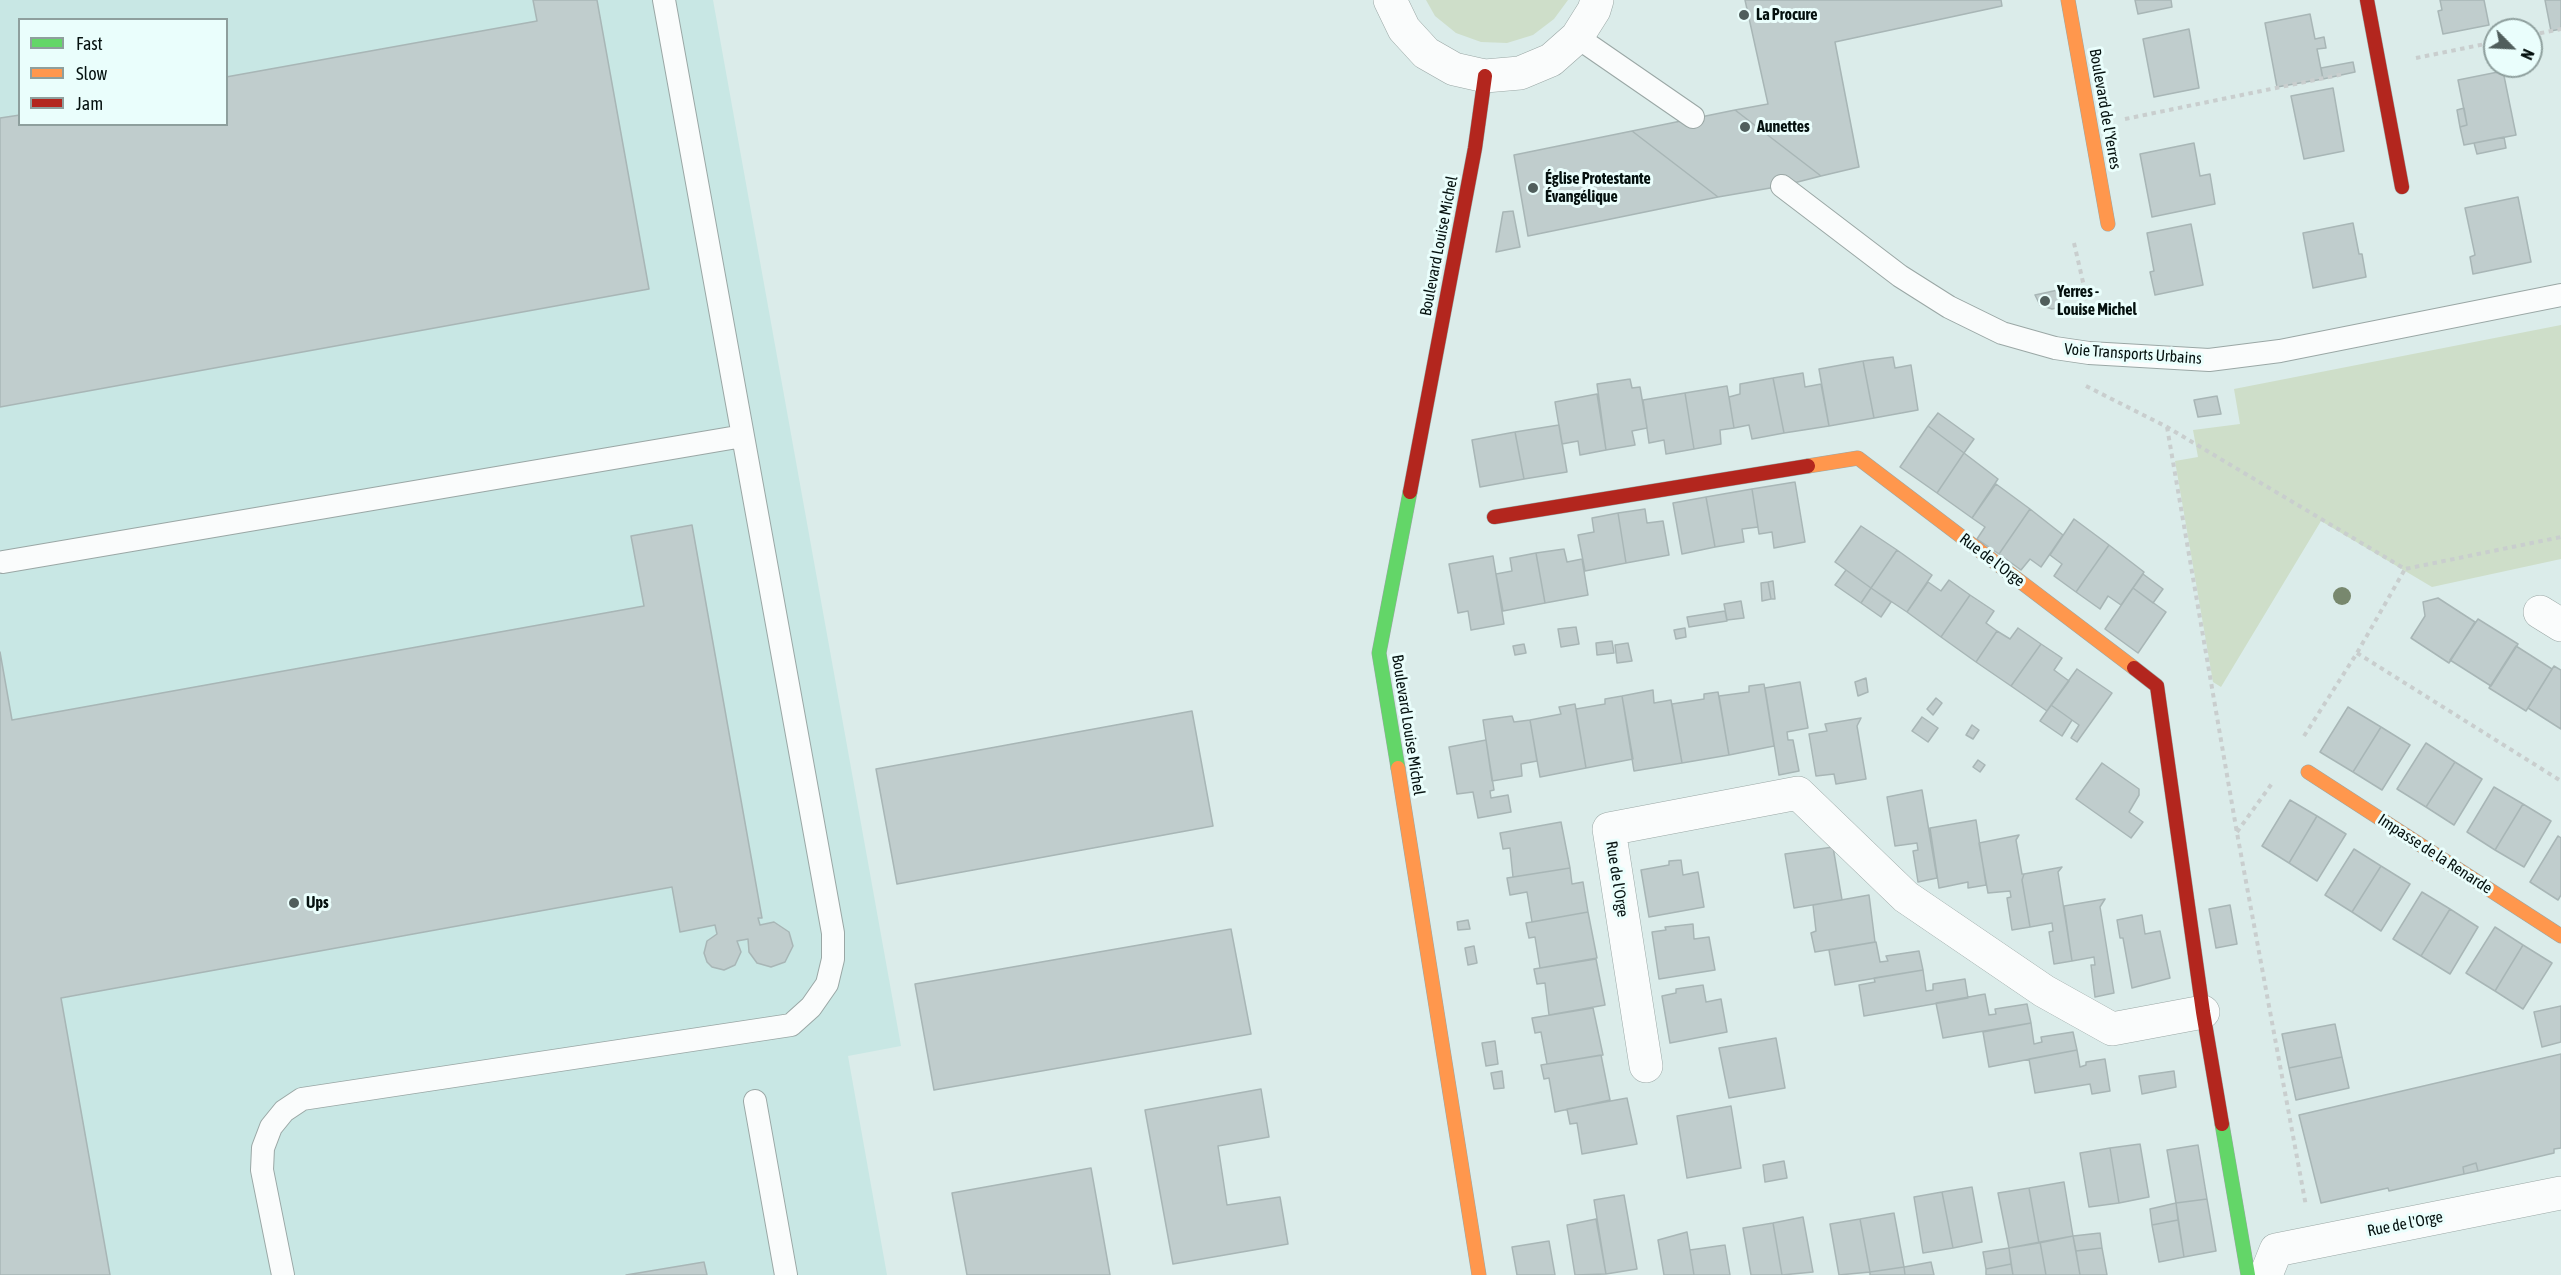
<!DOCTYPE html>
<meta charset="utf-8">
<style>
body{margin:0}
#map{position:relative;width:2561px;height:1275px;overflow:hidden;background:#dbecea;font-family:"Asap Condensed",sans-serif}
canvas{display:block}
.legend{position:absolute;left:18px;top:18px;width:210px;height:108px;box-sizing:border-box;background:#eafefc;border:2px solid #8e9f9d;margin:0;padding:8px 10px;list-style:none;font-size:18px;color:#05110f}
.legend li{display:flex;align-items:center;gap:12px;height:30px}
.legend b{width:30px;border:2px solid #8e9f9d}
.north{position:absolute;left:2483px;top:18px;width:60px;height:60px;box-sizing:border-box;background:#eafefc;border:2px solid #8e9f9d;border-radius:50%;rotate:114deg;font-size:16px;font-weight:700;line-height:24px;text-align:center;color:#05110f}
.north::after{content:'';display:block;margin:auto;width:21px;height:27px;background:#505e5c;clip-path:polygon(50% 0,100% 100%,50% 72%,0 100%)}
</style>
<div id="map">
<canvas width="2561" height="1275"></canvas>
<ul class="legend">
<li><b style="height:8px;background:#63d668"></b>Fast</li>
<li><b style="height:8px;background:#ff974d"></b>Slow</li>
<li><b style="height:8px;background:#b3261e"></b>Jam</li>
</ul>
<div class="north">N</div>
</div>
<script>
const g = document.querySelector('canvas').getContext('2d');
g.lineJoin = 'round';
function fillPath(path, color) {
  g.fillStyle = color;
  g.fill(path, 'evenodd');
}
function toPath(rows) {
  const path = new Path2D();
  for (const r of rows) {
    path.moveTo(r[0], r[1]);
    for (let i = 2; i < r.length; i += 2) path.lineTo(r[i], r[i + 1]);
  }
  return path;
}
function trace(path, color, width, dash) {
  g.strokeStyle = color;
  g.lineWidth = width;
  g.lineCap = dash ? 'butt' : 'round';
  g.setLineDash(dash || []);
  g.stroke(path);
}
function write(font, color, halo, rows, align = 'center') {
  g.font = font + ' "Asap Condensed",sans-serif';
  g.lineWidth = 6;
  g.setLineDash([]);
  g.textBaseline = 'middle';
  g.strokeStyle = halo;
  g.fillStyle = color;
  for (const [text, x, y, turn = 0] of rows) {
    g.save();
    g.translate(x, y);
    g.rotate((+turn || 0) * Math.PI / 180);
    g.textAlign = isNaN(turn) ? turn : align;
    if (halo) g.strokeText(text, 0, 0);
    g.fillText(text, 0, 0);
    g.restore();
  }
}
const built = toPath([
 [0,0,713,0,901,1046,848,1056,887,1275,0,1275],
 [20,20,226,20,226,124,20,124]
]);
const green = toPath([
 [1426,0,1568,0,1554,19,1533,35,1507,43,1481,42,1456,33,1435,16],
 [2561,325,2561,559,2432,587,2321,521,2221,687,2213,682,2175,461,2198,457,2193,430,2240,424,2234,389]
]);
const building = toPath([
 [533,0,597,0,649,289,0,407,0,118,20,115,20,124,226,124,226,77,537,21,533,0],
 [1745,0,2001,0,2002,6,1835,42,1859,167,1821,176,1735,110,1768,104,1745,0],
 [2135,0,2171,0,2172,7,2138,14,2135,0],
 [2440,0,2484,0,2489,25,2443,34,2438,11,2442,10,2440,0],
 [2545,0,2561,0,2561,29,2551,31,2545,0],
 [2310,14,2315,39,2324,37,2326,48,2317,49,2323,79,2277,87,2265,23,2310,14],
 [2189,29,2199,88,2154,97,2143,39,2189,29],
 [2353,62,2355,72,2323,79,2321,68,2353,62],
 [2503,71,2516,135,2464,145,2460,127,2467,125,2458,80,2503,71],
 [2333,88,2344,151,2304,159,2291,96,2333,88],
 [2464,108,2467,125,2460,127,2457,110,2464,108],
 [1735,110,1821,176,1782,186,1718,197,1632,131,1735,110],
 [1632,131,1718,197,1528,236,1514,155,1632,131],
 [2504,137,2506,148,2477,154,2474,143,2504,137],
 [2194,143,2200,176,2210,174,2215,204,2152,217,2140,154,2194,143],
 [2518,197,2531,262,2473,274,2470,257,2475,255,2465,208,2518,197],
 [1513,211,1520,247,1496,252,1503,212,1513,211],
 [2353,223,2359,254,2362,254,2366,277,2313,288,2303,233,2353,223],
 [2191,224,2203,285,2155,295,2150,272,2154,271,2147,233,2191,224],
 [2058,290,2062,307,2052,309,2040,305,2035,295,2058,290],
 [1893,357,1895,368,1911,365,1918,410,1874,418,1863,361,1893,357],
 [1863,361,1874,418,1829,426,1819,369,1863,361],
 [1803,373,1805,387,1821,384,1829,426,1784,433,1773,378,1803,373],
 [1773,378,1784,433,1752,439,1749,425,1734,428,1729,397,1740,394,1740,384,1773,378],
 [1630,379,1632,388,1640,387,1647,428,1632,431,1635,445,1606,450,1597,384,1630,379],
 [1727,386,1734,428,1720,430,1721,444,1694,449,1685,393,1727,386],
 [1685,393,1694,449,1666,454,1664,440,1649,443,1643,400,1685,393],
 [1597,394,1606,450,1580,455,1578,441,1562,444,1555,402,1597,394],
 [2217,396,2221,414,2198,417,2194,400,2217,396],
 [1938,413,1974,439,1964,453,1928,426,1938,413],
 [1559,425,1567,472,1524,479,1515,432,1559,425],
 [1928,426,1964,453,1937,493,1900,467,1928,426],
 [1515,432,1524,479,1480,487,1472,440,1515,432],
 [1964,453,1998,479,1972,518,1937,493,1964,453],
 [1795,482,1805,542,1774,548,1772,532,1759,534,1752,489,1795,482],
 [1996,484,2030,509,1999,554,1977,539,1985,527,1972,518,1996,484],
 [1752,489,1758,527,1742,529,1744,542,1715,547,1706,497,1752,489],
 [1706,497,1715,547,1682,554,1673,503,1706,497],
 [1645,509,1647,523,1663,521,1669,555,1626,563,1618,513,1645,509],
 [2030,509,2063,535,2041,567,2030,559,2021,570,1999,554,2030,509],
 [1618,513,1626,563,1585,571,1578,535,1594,532,1592,518,1618,513],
 [2074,519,2109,545,2076,592,2054,576,2062,564,2050,555,2074,519],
 [692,525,762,918,758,918,760,925,774,922,789,932,793,946,785,962,771,967,757,963,749,952,748,939,737,941,741,952,735,965,724,970,712,967,707,962,704,953,707,941,717,934,715,925,680,932,672,887,61,998,110,1275,0,1275,0,652,12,720,644,606,631,536,692,525],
 [1861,526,1897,550,1871,588,1835,562,1861,526],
 [2109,545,2144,572,2121,605,2108,596,2100,609,2076,592,2109,545],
 [1564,549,1567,562,1582,559,1588,595,1545,603,1536,553,1564,549],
 [1897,550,1932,575,1907,612,1871,588,1897,550],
 [1536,553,1545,603,1503,611,1496,574,1512,571,1510,558,1536,553],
 [1493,556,1504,624,1471,630,1468,611,1458,613,1449,564,1493,556],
 [1846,570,1871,588,1861,603,1835,585,1846,570],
 [2143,574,2163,589,2153,603,2133,588,2143,574],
 [1949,580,1970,595,1941,637,1907,612,1928,582,1941,591,1949,580],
 [1773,581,1775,599,1771,599,1768,582,1773,581],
 [1768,582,1771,599,1762,601,1761,583,1768,582],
 [1871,588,1891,602,1881,617,1861,603,1871,588],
 [2133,588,2166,612,2138,653,2105,629,2133,588],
 [1970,595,1994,611,1986,623,1997,631,1976,662,1941,637,1970,595],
 [2438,598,2475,622,2449,663,2411,638,2425,616,2423,602,2438,598],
 [1741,601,1744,618,1727,620,1724,604,1741,601],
 [1725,611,1727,621,1689,627,1687,617,1725,611],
 [2478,619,2518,644,2491,686,2450,660,2478,619],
 [1576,627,1579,644,1561,647,1558,629,1576,627],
 [1685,628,1686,637,1676,639,1674,630,1685,628],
 [2018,628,2041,644,2011,686,1976,662,1997,631,2010,639,2018,628],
 [1612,641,1614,653,1597,655,1596,643,1612,641],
 [1628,643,1632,661,1617,663,1615,645,1628,643],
 [1524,644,1526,653,1515,655,1513,646,1524,644],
 [2041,644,2062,658,2054,670,2069,681,2047,711,2011,686,2041,644],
 [2516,646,2552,669,2526,711,2489,688,2516,646],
 [2554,666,2561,670,2561,729,2528,708,2554,666],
 [2077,669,2112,693,2077,742,2071,738,2079,725,2051,705,2077,669],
 [1866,678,1868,692,1858,696,1855,682,1866,678],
 [1800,682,1808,728,1787,732,1788,740,1793,740,1799,771,1779,775,1765,688,1800,682],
 [1764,684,1774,746,1729,755,1719,696,1749,692,1749,686,1764,684],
 [1653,690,1654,703,1671,700,1682,763,1634,771,1622,696,1653,690],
 [1718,692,1729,755,1682,763,1672,704,1704,699,1704,694,1718,692],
 [1622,696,1633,759,1586,768,1576,709,1605,704,1605,699,1622,696],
 [1936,698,1942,703,1933,715,1927,709,1936,698],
 [1575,704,1586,768,1540,777,1530,720,1561,714,1559,707,1575,704],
 [2051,705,2072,720,2062,736,2040,721,2051,705],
 [2348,707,2381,727,2353,772,2320,752,2348,707],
 [1192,711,1213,826,897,884,876,769,1192,711],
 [1512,716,1514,722,1530,720,1537,761,1521,764,1522,776,1492,781,1483,720,1512,716],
 [1922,717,1938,728,1928,742,1912,731,1922,717],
 [1861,718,1857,726,1866,779,1836,784,1834,774,1816,776,1809,734,1827,731,1825,724,1861,718],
 [1972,725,1979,730,1973,739,1966,735,1972,725],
 [2381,727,2410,745,2382,790,2353,772,2381,727],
 [1486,740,1494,790,1490,791,1491,798,1508,795,1511,812,1478,818,1473,792,1457,794,1449,747,1486,740],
 [2426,743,2455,762,2426,807,2397,789,2426,743],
 [1978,760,1985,765,1980,772,1973,767,1978,760],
 [2455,762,2482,779,2454,825,2426,807,2455,762],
 [2102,763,2139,789,2139,795,2129,812,2143,822,2131,838,2076,799,2102,763],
 [2494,787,2523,804,2495,850,2467,832,2494,787],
 [1922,790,1937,878,1918,882,1913,851,1918,850,1917,843,1895,846,1887,797,1922,790],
 [2290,800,2317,816,2289,863,2262,846,2290,800],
 [2523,804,2551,821,2524,867,2495,850,2523,804],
 [2317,816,2346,834,2317,881,2289,863,2317,816],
 [1976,820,1986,885,1968,888,1968,882,1939,888,1930,828,1976,820],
 [1561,822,1570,868,1513,877,1510,848,1503,849,1500,833,1561,822],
 [2019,835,2016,840,2022,874,2024,874,2022,880,2030,927,2012,930,2007,898,2011,897,2010,891,1988,893,1979,843,2019,835],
 [2558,836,2561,838,2561,895,2558,900,2530,882,2558,836],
 [1833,847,1842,900,1794,908,1785,854,1833,847],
 [2354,849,2381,866,2352,912,2325,895,2354,849],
 [1681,860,1683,875,1698,872,1704,907,1649,917,1641,870,1669,865,1669,861,1681,860],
 [2381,866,2410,884,2381,931,2352,912,2381,866],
 [2062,867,2058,872,2072,961,2054,964,2049,932,2053,931,2052,923,2030,927,2022,880,2024,874,2062,867],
 [1570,868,1572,884,1583,882,1588,912,1532,922,1527,892,1510,895,1507,878,1570,868],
 [2422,892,2450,909,2421,956,2393,939,2422,892],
 [1869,895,1875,942,1815,952,1811,933,1816,931,1813,905,1869,895],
 [2105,899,2100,907,2114,993,2095,997,2091,965,2095,965,2094,957,2072,961,2064,906,2105,899],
 [2230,905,2237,944,2216,948,2209,909,2230,905],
 [2450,909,2478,927,2450,974,2421,956,2450,909],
 [1588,912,1597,958,1540,968,1535,937,1529,938,1526,923,1588,912],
 [2142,915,2145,934,2160,931,2170,978,2132,988,2123,938,2120,938,2117,920,2142,915],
 [1468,920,1470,929,1458,930,1457,922,1468,920],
 [1693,924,1694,939,1709,937,1715,970,1659,979,1652,932,1666,930,1665,927,1693,924],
 [2495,927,2523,945,2495,991,2466,973,2495,927],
 [1231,929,1251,1034,934,1090,915,984,1231,929],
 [1876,942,1880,962,1888,961,1886,956,1919,951,1923,970,1835,985,1829,950,1876,942],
 [2523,945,2552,963,2523,1009,2495,991,2523,945],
 [1474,946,1477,963,1468,965,1465,948,1474,946],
 [1596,959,1605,1005,1549,1015,1545,983,1537,984,1534,969,1596,959],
 [1923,970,1926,991,1933,990,1933,984,1965,979,1968,998,1864,1016,1859,985,1875,982,1874,978,1923,970],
 [1703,985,1706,1002,1721,999,1727,1032,1670,1043,1662,996,1676,993,1676,989,1703,985],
 [1985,994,1989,1015,1996,1014,1995,1009,2027,1004,2031,1023,1943,1038,1936,1003,1985,994],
 [2561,1006,2561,1042,2542,1047,2534,1012,2561,1006],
 [1593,1008,1603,1055,1547,1064,1541,1032,1535,1033,1532,1018,1593,1008],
 [2031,1023,2034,1044,2042,1042,2041,1037,2073,1032,2077,1050,1989,1067,1983,1032,2031,1023],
 [2335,1024,2342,1057,2289,1068,2282,1034,2335,1024],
 [1776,1038,1785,1088,1729,1098,1719,1048,1776,1038],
 [1495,1041,1498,1064,1486,1066,1482,1043,1495,1041],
 [2077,1050,2080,1067,2086,1065,2086,1062,2105,1059,2110,1091,2092,1094,2090,1084,2035,1093,2029,1059,2077,1050],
 [2561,1054,2561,1148,2554,1149,2554,1153,2478,1171,2476,1163,2463,1167,2464,1174,2389,1191,2388,1188,2321,1203,2299,1115,2561,1054],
 [1601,1055,1610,1100,1555,1112,1549,1078,1544,1079,1541,1065,1601,1055],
 [2342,1057,2349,1088,2296,1100,2289,1068,2342,1057],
 [1502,1071,1504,1088,1494,1089,1491,1073,1502,1071],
 [2174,1071,2176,1087,2142,1094,2139,1076,2174,1071],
 [1261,1089,1269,1137,1218,1146,1227,1205,1280,1197,1288,1244,1173,1264,1145,1110,1261,1089],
 [1627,1098,1637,1144,1582,1154,1577,1123,1570,1124,1567,1109,1627,1098],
 [1731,1106,1741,1168,1687,1178,1677,1116,1731,1106],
 [2140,1144,2149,1197,2119,1203,2110,1148,2140,1144],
 [2198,1145,2207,1199,2176,1203,2167,1150,2198,1145],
 [2110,1148,2119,1203,2089,1207,2080,1153,2110,1148],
 [1784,1161,1787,1178,1765,1182,1763,1165,1784,1161],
 [2476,1163,2478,1171,2464,1174,2463,1167,2476,1163],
 [1091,1168,1110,1275,967,1275,952,1193,1091,1168],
 [2064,1182,2073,1236,2039,1243,2029,1188,2064,1182],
 [1972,1187,1982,1242,1953,1248,1942,1192,1972,1187],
 [2029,1188,2039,1243,2009,1248,1998,1193,2029,1188],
 [1942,1192,1953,1248,1923,1253,1914,1197,1942,1192],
 [1624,1195,1637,1269,1606,1274,1594,1200,1624,1195],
 [2207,1199,2216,1251,2184,1257,2176,1203,2207,1199],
 [2176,1203,2178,1220,2152,1225,2150,1209,2176,1203],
 [1894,1213,1904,1267,1870,1272,1860,1219,1894,1213],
 [1803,1217,1813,1272,1782,1275,1773,1223,1803,1217],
 [1596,1219,1606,1274,1575,1275,1567,1225,1596,1219],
 [1860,1219,1870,1272,1839,1275,1830,1224,1860,1219],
 [2178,1220,2184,1257,2159,1262,2152,1225,2178,1220],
 [1773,1223,1782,1275,1751,1275,1743,1228,1773,1223],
 [1687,1232,1694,1275,1664,1275,1658,1240,1687,1232],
 [2100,1233,2102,1248,2076,1251,2073,1236,2100,1233],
 [2073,1236,2080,1275,2046,1275,2040,1242,2073,1236],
 [1549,1241,1555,1275,1517,1275,1512,1247,1549,1241],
 [2040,1242,2046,1275,2013,1275,2009,1248,2040,1242],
 [1725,1245,1730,1275,1694,1275,1690,1250,1725,1245],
 [2009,1248,2011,1264,1986,1269,1983,1252,2009,1248],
 [2102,1248,2107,1275,2080,1275,2076,1251,2102,1248],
 [704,1262,707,1275,626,1275,704,1262],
 [1931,1262,1934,1275,1905,1275,1904,1267,1931,1262],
 [2011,1264,2013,1275,1986,1275,1986,1269,2011,1264],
 [1904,1267,1905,1275,1870,1275,1870,1272,1904,1267]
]);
const path = toPath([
 [2531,35,2561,29],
 [2416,58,2495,42],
 [2125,119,2344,74],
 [2074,243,2092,321],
 [2086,386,2167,427,2405,569,2561,537],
 [2167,427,2237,833,2306,1206],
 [2357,653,2561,781],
 [2304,736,2357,653,2405,569],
 [2237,832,2273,782]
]);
const lane = toPath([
 [1577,37,1693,117],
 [1782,186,1900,276,1949,307,2002,333,2055,348,2089,353,2209,360,2280,351,2561,295],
 [3,562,743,436],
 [755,1101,786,1275],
 [283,1275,262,1170,263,1148,271,1127,284,1111,302,1099,791,1025,811,1007,827,984,833,959,833,933,664,0]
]);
const street = toPath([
 [1390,0,1404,29,1426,53,1454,69,1485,76,1520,73,1551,60,1577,37,1594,10,1597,0],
 [2540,612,2561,625],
 [1646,1066,1609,829,1798,793,1906,897,2044,991,2112,1029,2203,1012],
 [2266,1275,2276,1250,2561,1193]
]);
const fast = toPath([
 [1398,768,1379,653,1410,492],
 [2222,1124,2248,1275]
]);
const slow = toPath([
 [2068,0,2108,224],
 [1808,466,1858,458,2134,668],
 [1398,768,1479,1275],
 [2308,772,2561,936]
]);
const jam = toPath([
 [2367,0,2402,187],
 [1410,492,1475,148,1485,76],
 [1494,517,1808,466],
 [2134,668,2157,686,2203,1012,2222,1124]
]);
const trees = [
 [2342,596]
];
const markers = [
 [1744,15,6,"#505e5c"],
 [1745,127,6,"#505e5c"],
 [1533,188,6,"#505e5c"],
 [2045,301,6,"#505e5c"],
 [294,903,6,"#505e5c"]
];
const poiNames = [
 ["La Procure",1756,15],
 ["Aunettes",1757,127],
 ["Église Protestante",1545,179],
 ["Évangélique",1545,197],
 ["Yerres -",2057,292],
 ["Louise Michel",2057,310],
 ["Ups",306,903]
];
const streetNames = [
 ["Boulevard de l'Yerres",2105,109,80],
 ["Boulevard Louise Michel",1439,246,-79],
 ["Voie Transports Urbains",2133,354,4],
 ["Rue de l'Orge",1992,560,37],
 ["Boulevard Louise Michel",1408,725,81],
 ["Impasse de la Renarde",2435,854,33],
 ["Rue de l'Orge",1617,879,81],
 ["Rue de l'Orge",2405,1224,-11]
];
fillPath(built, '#c8e7e4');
fillPath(green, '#cedec9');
fillPath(building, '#c0cdcd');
trace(building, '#a8b6b6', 1.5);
trace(lane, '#9aa7a5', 24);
trace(street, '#9aa7a5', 34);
trace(fast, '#9aa7a5', 15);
trace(slow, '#9aa7a5', 15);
trace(jam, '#9aa7a5', 15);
trace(path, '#c9cece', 4, [4.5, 4.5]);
trace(lane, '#fafcfc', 22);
trace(street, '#fafcfc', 33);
trace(fast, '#63d668', 14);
trace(slow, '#ff974d', 14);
trace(jam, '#b3261e', 14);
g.fillStyle = '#78886e';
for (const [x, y] of trees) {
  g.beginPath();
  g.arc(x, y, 9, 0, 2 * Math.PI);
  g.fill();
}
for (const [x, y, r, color] of markers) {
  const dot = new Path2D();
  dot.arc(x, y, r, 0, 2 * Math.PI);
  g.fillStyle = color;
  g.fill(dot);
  trace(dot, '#eafefc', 2);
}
write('bold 16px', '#05110f', '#eafefc', poiNames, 'left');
write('16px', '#05110f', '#eafefc', streetNames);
</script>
